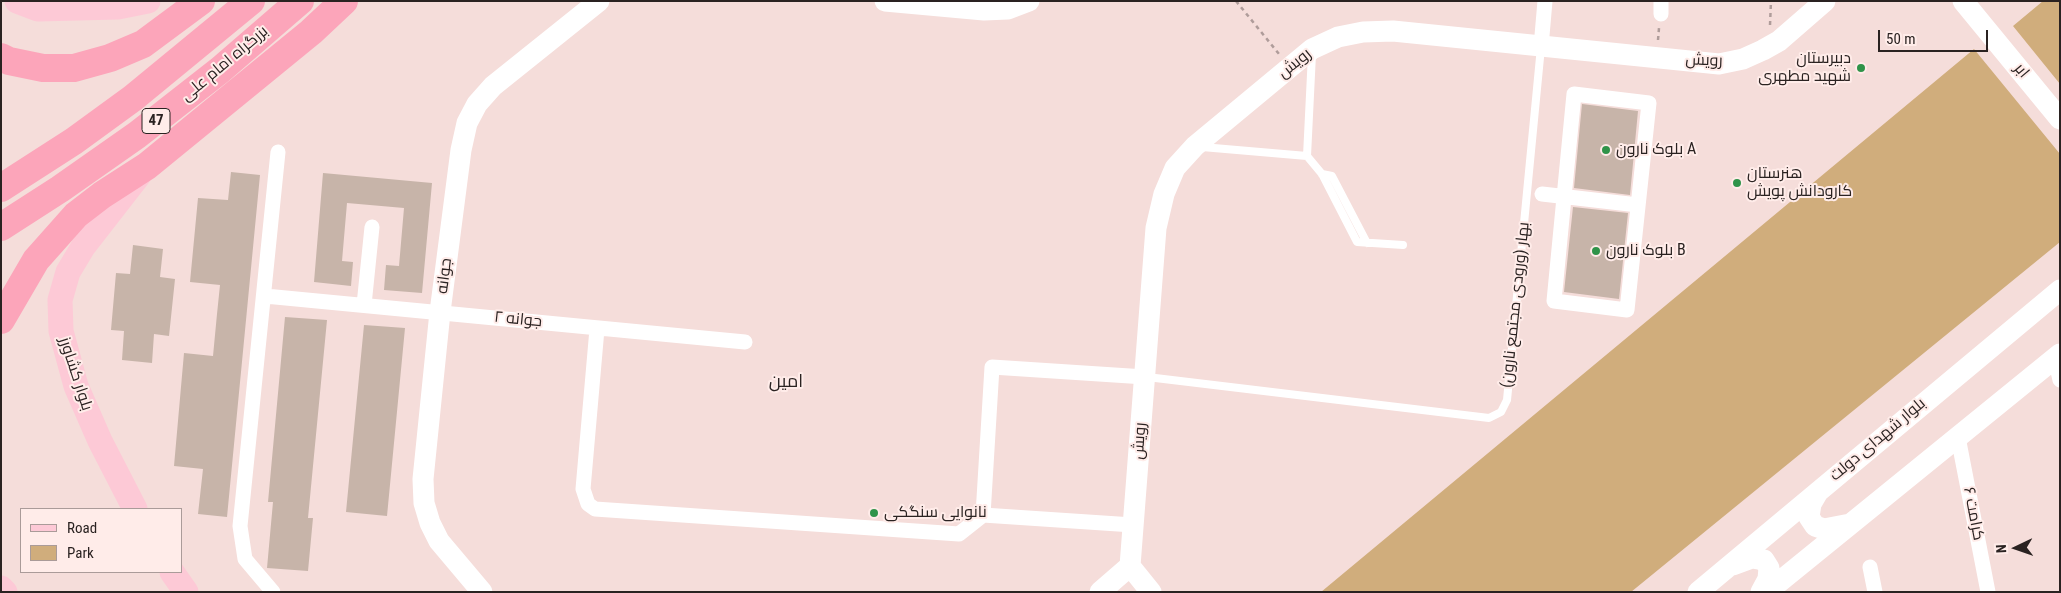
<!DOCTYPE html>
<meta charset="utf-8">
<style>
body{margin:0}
#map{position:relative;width:2061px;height:593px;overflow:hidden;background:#f5ddda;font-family:"Roboto Condensed",sans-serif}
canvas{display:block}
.frame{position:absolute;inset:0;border:2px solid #2a2221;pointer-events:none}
.legend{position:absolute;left:20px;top:508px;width:162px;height:65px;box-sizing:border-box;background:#ffece9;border:1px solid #aa9b99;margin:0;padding:6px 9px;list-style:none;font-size:15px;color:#2a2221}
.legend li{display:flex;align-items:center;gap:10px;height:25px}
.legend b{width:25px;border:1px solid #aa9b99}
.north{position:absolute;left:1991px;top:523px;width:50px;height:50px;-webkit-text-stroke:4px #ffece9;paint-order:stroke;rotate:267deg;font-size:14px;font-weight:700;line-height:20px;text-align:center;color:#2a2221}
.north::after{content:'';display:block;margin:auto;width:18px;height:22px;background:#2a2221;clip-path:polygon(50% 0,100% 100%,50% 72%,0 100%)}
.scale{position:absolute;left:1878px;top:30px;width:110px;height:22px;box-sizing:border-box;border:2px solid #2a2221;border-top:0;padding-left:6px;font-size:15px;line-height:18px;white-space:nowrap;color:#2a2221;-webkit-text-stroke:4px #ffece9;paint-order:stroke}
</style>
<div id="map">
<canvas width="2061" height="593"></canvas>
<div class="frame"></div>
<ul class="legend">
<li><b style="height:6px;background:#fdc9d6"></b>Road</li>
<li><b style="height:14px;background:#d0ad7c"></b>Park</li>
</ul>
<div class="north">N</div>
<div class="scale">50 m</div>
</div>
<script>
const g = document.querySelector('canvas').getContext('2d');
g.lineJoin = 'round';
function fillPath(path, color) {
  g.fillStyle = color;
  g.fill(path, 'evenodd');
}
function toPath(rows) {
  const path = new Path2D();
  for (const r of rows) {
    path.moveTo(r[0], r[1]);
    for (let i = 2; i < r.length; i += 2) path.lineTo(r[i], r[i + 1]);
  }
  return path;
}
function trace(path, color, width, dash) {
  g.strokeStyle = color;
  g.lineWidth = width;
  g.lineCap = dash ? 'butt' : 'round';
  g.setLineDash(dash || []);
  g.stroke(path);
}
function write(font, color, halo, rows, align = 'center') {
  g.font = font + ' "Roboto Condensed",Cairo,sans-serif';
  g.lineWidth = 4;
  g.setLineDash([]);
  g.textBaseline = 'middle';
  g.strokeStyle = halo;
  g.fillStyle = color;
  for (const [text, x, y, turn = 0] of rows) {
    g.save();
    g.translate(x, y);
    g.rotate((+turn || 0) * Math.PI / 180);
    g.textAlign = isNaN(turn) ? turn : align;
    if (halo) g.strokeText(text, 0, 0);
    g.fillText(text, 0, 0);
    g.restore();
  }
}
const green = toPath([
 [2043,1,2060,1,2060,84,2013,26],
 [1974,49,2060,154,2060,242,1631,592,1321,592]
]);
const building = toPath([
 [1582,104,1638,111,1630,195,1574,188],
 [231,172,260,175,227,517,198,514,203,469,174,466,184,353,213,356,217,314,220,285,190,282,198,198,228,200],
 [323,173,432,183,422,293,384,290,386,265,399,266,404,208,347,203,342,261,353,262,351,286,314,282],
 [1573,207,1628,213,1619,299,1564,292],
 [133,245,163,249,160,277,175,279,169,336,154,334,152,363,122,360,124,331,111,330,116,273,130,274],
 [285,317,327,320,308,518,313,518,308,571,267,568,273,502,268,502],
 [364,325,405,328,387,516,346,512]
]);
const path = toPath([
 [1236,1,1279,54],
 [1770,25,1771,1],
 [1658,40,1659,28]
]);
const lane = toPath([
 [1312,54,1307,156,1322,174,1357,242,1403,245],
 [1202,147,1307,156],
 [1322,174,1332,176,1367,243],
 [1147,377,1489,418,1501,412,1507,400,1541,47]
]);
const street = toPath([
 [1661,14,1661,1],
 [1541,47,1545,1],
 [1574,94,1649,103,1627,310,1554,301,1574,94],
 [1542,194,1638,205],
 [265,296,745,342],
 [364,305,372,227],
 [597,329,583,489,588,504,595,509,959,534,983,515,1133,525],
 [2055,358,2060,380],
 [1958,437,1988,592],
 [983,515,992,367,1145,377],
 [1870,567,1875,592],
 [273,592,245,559,240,526,278,152]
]);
const secondary = toPath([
 [885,1,984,10,1008,9,1029,1],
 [1963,1,2060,119],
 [1818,492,1811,504,1809,517,1815,526,1824,529,1850,524],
 [1733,565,1752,558,1764,560,1769,568,1768,579,1761,592],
 [1130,566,1156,228,1164,194,1175,168,1195,146,1312,49,1338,37,1363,32,1393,31,1719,64,1743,59,1763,50,1779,41,1825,1],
 [1130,566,1151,592],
 [482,592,439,541,430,523,424,503,423,479,440,312,461,150,467,123,477,104,493,86,599,1],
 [1100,592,1130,566],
 [1698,592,2060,290],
 [1767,592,2060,354]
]);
const primary = toPath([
 [17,1,38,9,118,7,148,1],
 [135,509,100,441,76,386,61,331,60,300,68,272,83,247,139,175],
 [172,572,186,592],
 [1,588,5,592]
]);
const highway = toPath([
 [1,57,9,61,43,68,74,68,110,58,143,44,201,1],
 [1,188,74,141,133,98,251,1],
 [1,227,60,189,137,135,220,70,300,1],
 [1,320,36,260,76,215,102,195,147,166,311,32,344,1]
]);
const markers = [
 [1861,68,5,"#2f9349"],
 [1606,150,5,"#2f9349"],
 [1737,183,5,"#2f9349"],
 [1596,251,5,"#2f9349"],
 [874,513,5,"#2f9349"]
];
const shields = [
 [156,121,28]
];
const shieldNames = [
 ["47",156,121]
];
const poiNames = [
 ["دبیرستان",1851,59,"right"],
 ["شهید مطهری",1851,77,"right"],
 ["بلوک نارون A",1616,150],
 ["هنرستان",1747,174],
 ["کارودانش پویش",1747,192],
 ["بلوک نارون B",1606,251],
 ["نانوایی سنگکی",884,513]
];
const streetNames = [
 ["رویش",1704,61,2],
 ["بزرگراه امام علی",225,64,-40],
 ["رویش",1295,64,-39],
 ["ابر",2021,71,50],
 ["جوانه",445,276,-83],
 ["بهار (ورودی مجتمع نارون)",1516,305,-84],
 ["جوانه ۲",518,320,6],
 ["بلوار کشاورز",75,374,72],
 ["بلوار شهدای دولت",1878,440,-40],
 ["رویش",1140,441,-86],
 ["کرامت ۶",1973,514,79]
];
const neighbourhoodNames = [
 ["امین",786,382]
];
fillPath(green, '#d0ad7c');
fillPath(building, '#c7b4a9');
trace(path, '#af9c9a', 2.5, [4, 4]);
trace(lane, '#fff', 8);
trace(street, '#fff', 15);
trace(secondary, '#fff', 21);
trace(primary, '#fdc9d6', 25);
trace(highway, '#fca5ba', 28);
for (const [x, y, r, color] of markers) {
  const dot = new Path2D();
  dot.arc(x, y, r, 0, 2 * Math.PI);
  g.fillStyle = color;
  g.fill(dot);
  trace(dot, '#ffece9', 2);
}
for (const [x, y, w] of shields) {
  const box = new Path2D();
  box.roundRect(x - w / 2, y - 12.5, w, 25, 4);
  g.fillStyle = '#ffece9';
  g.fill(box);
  trace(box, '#2a2221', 1);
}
write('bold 15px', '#2a2221', null, shieldNames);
write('16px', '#2a2221', '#ffece9', poiNames, 'left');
write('16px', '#2a2221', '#ffece9', streetNames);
write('18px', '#2a2221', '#ffece9', neighbourhoodNames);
</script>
